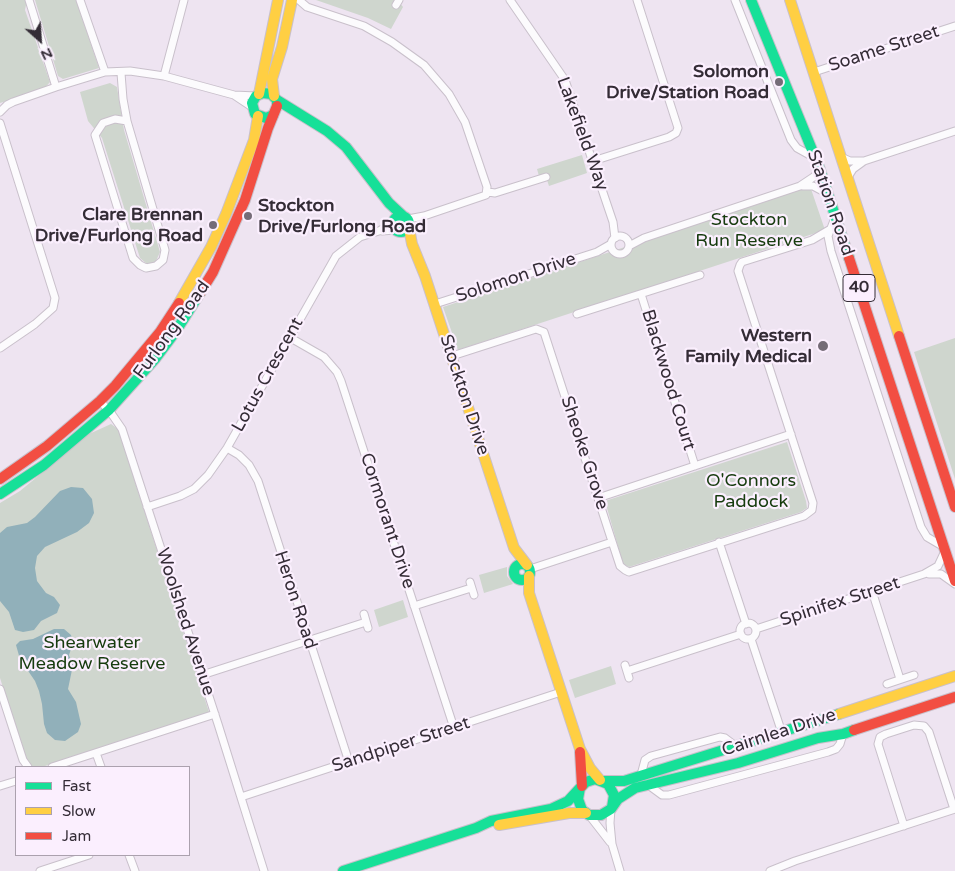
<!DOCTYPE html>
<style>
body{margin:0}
#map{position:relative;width:955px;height:871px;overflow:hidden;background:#eee4f1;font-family:"Varela Round",sans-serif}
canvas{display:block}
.legend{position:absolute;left:15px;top:766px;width:175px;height:90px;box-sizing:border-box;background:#fbeffe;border:1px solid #aba1ae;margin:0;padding:6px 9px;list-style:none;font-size:15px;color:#342c36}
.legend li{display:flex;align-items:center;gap:10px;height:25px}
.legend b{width:25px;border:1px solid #aba1ae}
.north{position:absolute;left:15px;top:15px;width:50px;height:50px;-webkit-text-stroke:4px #fbeffe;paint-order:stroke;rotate:154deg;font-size:14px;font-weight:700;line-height:20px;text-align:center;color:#342c36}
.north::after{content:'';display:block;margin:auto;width:18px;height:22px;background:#342c36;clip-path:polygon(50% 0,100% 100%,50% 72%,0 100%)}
</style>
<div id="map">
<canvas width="955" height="871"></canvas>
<ul class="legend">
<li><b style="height:6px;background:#16e098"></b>Fast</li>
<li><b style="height:6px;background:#ffcf43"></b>Slow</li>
<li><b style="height:6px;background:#f24e42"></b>Jam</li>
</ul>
<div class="north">N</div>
</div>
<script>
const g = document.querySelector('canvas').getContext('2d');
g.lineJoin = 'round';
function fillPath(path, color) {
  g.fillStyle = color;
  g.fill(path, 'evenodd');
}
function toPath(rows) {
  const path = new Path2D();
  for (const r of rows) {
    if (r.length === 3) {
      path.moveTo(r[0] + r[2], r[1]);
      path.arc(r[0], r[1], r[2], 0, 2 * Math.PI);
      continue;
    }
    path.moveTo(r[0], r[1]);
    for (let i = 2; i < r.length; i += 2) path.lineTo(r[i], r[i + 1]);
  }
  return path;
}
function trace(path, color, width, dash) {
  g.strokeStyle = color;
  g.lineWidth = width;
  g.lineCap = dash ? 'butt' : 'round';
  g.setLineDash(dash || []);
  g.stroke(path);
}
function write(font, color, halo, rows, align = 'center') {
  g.font = font + ' "Varela Round",sans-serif';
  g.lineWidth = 4.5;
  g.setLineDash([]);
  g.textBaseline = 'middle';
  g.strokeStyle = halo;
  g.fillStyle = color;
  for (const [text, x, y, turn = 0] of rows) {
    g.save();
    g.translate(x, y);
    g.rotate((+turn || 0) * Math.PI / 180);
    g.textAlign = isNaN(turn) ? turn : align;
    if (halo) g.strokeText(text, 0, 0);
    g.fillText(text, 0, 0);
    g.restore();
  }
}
const green = toPath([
 [0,0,27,0,25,10,50,82,43,90,0,103],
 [35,0,76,0,99,68,63,79,58,76],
 [316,0,395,0,400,3,403,7,391,29,368,18],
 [110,83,117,87,124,130,160,252,156,261,152,263,147,264,140,258,102,138,88,121,80,92],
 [582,155,587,173,549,186,545,174,539,176,537,169],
 [810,186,825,230,458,350,443,307],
 [955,338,955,479,914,352],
 [111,424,118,429,209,712,42,767,32,766,26,760,0,678,0,503,20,491,89,434],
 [787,442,806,501,807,508,801,512,629,567,623,564,605,501],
 [507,567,507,576,513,584,484,593,479,575],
 [403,600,408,617,379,627,374,610],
 [611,666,616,684,575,698,569,680]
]);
const water = toPath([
 [71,487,83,488,92,499,94,513,89,523,77,532,45,547,37,556,35,568,37,581,46,593,54,597,60,605,57,613,41,621,34,630,23,632,15,630,9,612,0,601,0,533,7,527,27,523,35,517,60,491],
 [54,629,64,629,71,635,73,643,69,655,73,665,68,689,76,702,81,724,78,732,65,741,55,740,47,733,44,724,42,704,39,691,35,681,20,659,16,645,20,641,33,639]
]);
const street = toPath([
 [29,0,56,87],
 [80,0,105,72],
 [299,0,307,7,364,26,392,42,424,65,449,94,465,122,487,187,486,195,424,216,408,219],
 [510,0,565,80,613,222,615,238],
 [735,0,791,140,797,148,815,158],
 [396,5,399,0],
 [814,72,955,26],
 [121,73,123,99,127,121,165,250,163,260,156,266,146,268,140,265,133,258,95,135,103,123,115,119,127,121],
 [164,76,184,0],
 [234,95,252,107],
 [0,112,7,105,13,102,56,87,105,72,130,71,164,76,234,95,256,96],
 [0,123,55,298,53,308,35,324,0,348],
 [841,157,850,161,864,161],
 [593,161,669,137,676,133,678,128,637,0],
 [848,177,853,169,864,161,955,131],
 [803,186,813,186,828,194],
 [488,192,495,193,546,177],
 [836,215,828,236,831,251,921,527,927,537,944,547],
 [382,231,395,230],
 [620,245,9],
 [629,246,644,238,800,186,815,176,819,167],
 [641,294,695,466],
 [435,304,597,252,611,244],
 [577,314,700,275],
 [289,337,324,357,337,372,341,381,454,728],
 [452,356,536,329,544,332,620,566,625,570,629,572,804,516,812,510,813,503,738,271,740,265,742,262,812,240,829,230],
 [100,401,111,413,122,429,218,724,264,871],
 [227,448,239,455,249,465,258,481,349,762],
 [598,498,791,434],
 [147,507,180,496,194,489,208,475,227,448,336,256,360,237,379,231,393,223],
 [719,542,746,624],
 [530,569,612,542],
 [929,574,941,574,955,584],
 [470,582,474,595],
 [872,591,900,679],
 [414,606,471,588],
 [364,614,368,628],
 [748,631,8],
 [756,629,924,574,938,566,945,551],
 [751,639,782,733],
 [625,665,629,678],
 [627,671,741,634],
 [202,675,366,622],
 [887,684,914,675],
 [0,689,23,760,28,767],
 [96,753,101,767],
 [52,767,215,714],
 [641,775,645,760,651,756,720,737,725,738,737,747],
 [647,784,662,795,669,795,828,752,836,749,840,744,843,734],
 [0,786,16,781],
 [241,797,561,692],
 [611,809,610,823,612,844,620,871],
 [589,815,610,842],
 [904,826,878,744,880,737,886,734,914,725,924,726,929,732,954,809],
 [129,855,135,871],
 [40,871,89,855],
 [770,871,795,861,955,809]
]);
const fast = toPath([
 [751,0,819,167,849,258],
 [277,100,327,131,346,147,389,203,403,216],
 [273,115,266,118,255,114,252,103,256,96,263,93,271,94,277,100,277,106],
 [401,224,8],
 [0,494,44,465,109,410,155,359,176,331,200,293],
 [522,572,8],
 [603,781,624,781,839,714],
 [612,807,614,795,608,784,595,779,586,782,580,788,578,799,582,810,589,815,601,815,611,809,618,799,635,788,738,763,818,738,843,734,854,730],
 [343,871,476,828,491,821,551,809,568,801,580,788]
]);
const slow = toPath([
 [790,0,899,336],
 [259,94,278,0],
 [274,96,272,79,282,47,292,0],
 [409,228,412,244,425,276,514,548,527,565],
 [179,303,211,247,226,214,254,140,258,116],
 [529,576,529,593,580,749,590,768,600,780],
 [839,714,955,676],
 [499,825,569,813,586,813]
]);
const jam = toPath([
 [849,258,955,581],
 [200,293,213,272,245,200,268,128,277,106],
 [899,336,955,507],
 [0,479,47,446,100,401,115,386,160,332,179,303],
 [854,730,955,697],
 [580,752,582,786]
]);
const markers = [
 [779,82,5,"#756c77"],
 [248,216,5,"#756c77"],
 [213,225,5,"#756c77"],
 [823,346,6,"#756c77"]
];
const shields = [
 [859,288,32]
];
const shieldNames = [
 ["40",859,288]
];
const streetNames = [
 ["Soame Street",884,49,-18],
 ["Lakefield Way",582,134,70],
 ["Station Road",830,203,71],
 ["Solomon Drive",516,278,-18],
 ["Furlong Road",172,330,-54],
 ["Lotus Crescent",268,375,-61],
 ["Blackwood Court",668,380,73],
 ["Stockton Drive",464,395,72],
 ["Sheoke Grove",584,453,72],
 ["Cormorant Drive",387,521,72],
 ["Heron Road",295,600,72],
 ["Spinifex Street",840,602,-18],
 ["Woolshed Avenue",185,622,72],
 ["Cairnlea Drive",779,733,-18],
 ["Sandpiper Street",401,745,-18]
];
const poiNames = [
 ["Solomon",769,72],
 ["Drive/Station Road",769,93],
 ["Stockton",258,206,"left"],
 ["Drive/Furlong Road",258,227,"left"],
 ["Clare Brennan",203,215],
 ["Drive/Furlong Road",203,236],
 ["Western",812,336],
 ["Family Medical",812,357]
];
const parkNames = [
 ["Stockton",749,220],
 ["Run Reserve",749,241],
 ["O'Connors",751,481],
 ["Paddock",751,502],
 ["Shearwater",92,643],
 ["Meadow Reserve",92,664]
];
fillPath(green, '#cfd6ce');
fillPath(water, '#91b0ba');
trace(street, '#c9c0cb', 9);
trace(fast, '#c9c0cb', 12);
trace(slow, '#c9c0cb', 12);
trace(jam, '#c9c0cb', 12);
trace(street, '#fcfbfd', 7);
trace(fast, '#16e098', 10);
trace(slow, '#ffcf43', 10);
trace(jam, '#f24e42', 10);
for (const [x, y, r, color] of markers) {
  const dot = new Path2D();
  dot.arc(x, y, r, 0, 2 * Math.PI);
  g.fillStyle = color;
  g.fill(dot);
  trace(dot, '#fbeffe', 2);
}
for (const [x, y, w] of shields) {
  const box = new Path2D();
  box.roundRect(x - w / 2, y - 13.5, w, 27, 4);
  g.fillStyle = '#fbeffe';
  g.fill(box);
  trace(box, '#342c36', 1);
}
write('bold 16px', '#342c36', null, shieldNames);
write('18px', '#342c36', '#fbeffe', streetNames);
write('bold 18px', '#342c36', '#fbeffe', poiNames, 'right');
write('18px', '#163b0e', '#fbeffe', parkNames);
</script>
